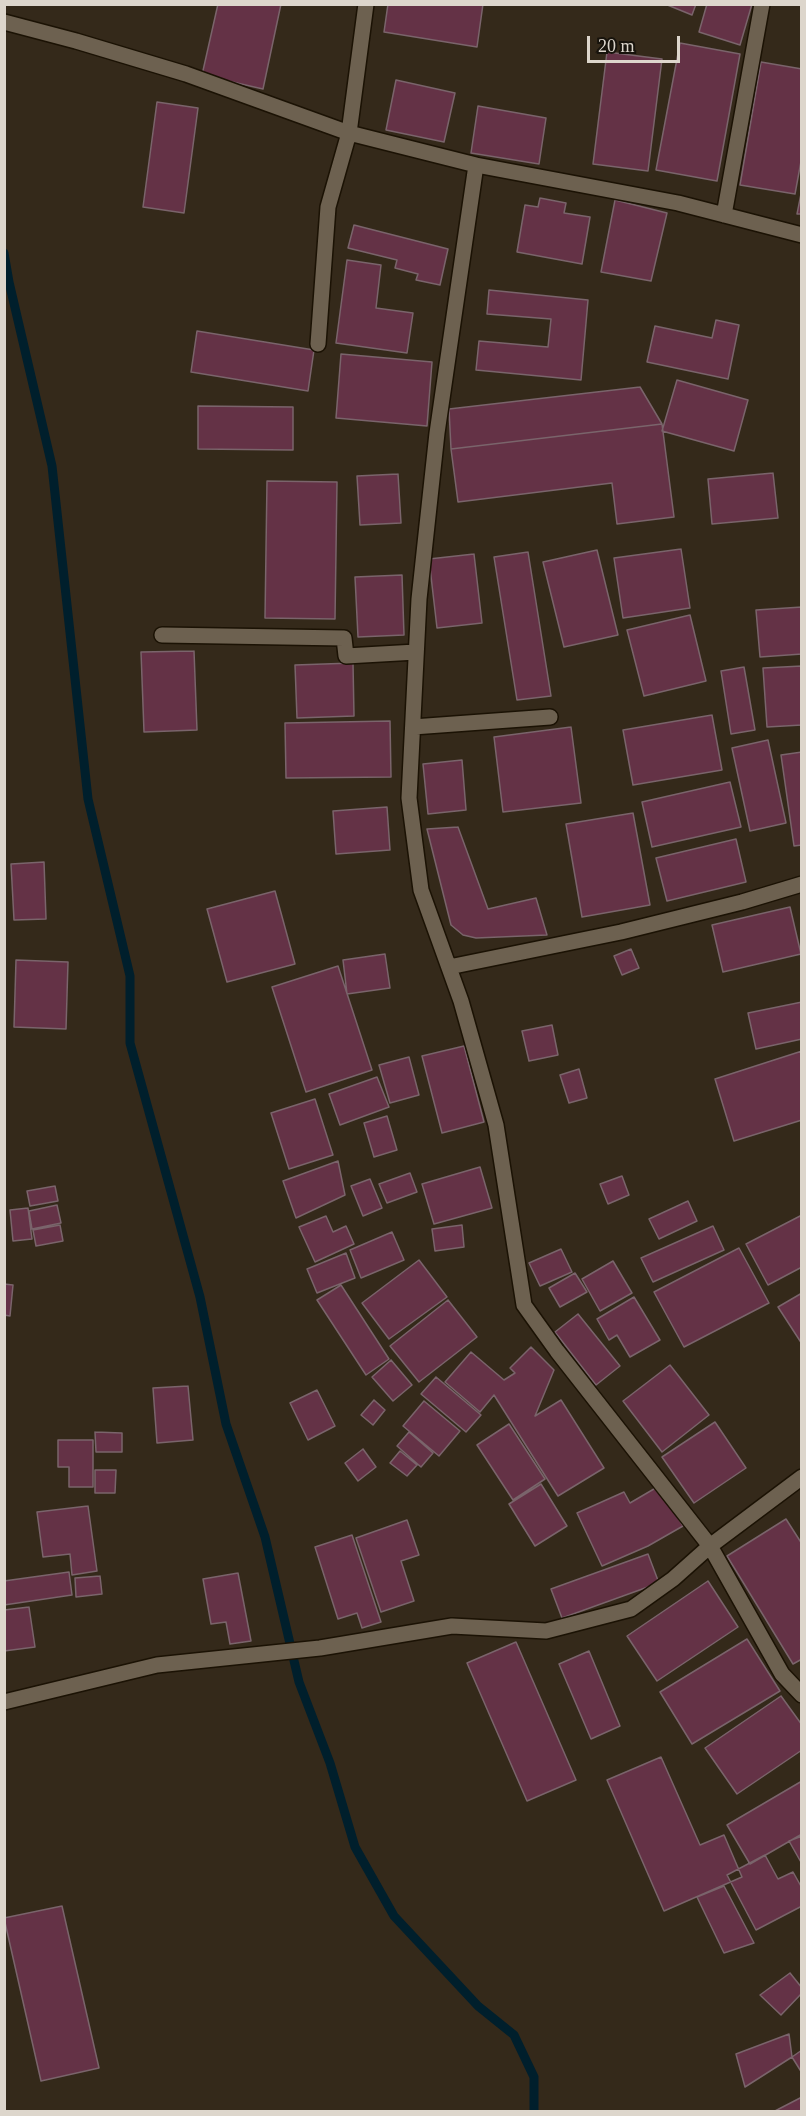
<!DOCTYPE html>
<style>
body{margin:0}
#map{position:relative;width:806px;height:2116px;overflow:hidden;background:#34291a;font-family:"Times New Roman",serif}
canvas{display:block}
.frame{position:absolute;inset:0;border:6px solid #ddd6cc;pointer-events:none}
.scale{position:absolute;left:587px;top:36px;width:93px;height:27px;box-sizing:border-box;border:3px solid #ddd6cc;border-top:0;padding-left:8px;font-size:18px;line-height:21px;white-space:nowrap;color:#ddd6cc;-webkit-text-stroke:4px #17130c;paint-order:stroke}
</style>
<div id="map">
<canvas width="806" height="2116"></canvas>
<div class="frame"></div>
<div class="scale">20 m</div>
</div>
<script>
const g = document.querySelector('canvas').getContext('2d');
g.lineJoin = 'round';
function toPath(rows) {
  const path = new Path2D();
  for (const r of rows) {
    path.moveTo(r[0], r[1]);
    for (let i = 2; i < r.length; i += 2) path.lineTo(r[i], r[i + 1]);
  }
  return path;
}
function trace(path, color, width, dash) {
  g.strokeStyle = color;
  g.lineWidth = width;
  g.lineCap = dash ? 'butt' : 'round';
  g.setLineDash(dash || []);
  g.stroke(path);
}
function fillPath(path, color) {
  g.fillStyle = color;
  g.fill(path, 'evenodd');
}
const stream = toPath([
 [4,253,9,282,52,466,88,799,130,976,130,1043,200,1297,226,1424,265,1537,299,1682,330,1763,355,1847,394,1916,478,2006,514,2035,534,2077,534,2112]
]);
const building = toPath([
 [218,4,281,4,263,89,202,75,218,4],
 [388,4,483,4,477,47,384,32,388,4],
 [665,4,696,4,692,15,665,4],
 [707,4,752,4,740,45,699,32,707,4],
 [680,43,740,54,717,181,656,170,680,43],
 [607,52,662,59,648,171,593,164,607,52],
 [761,62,802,69,802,156,795,194,740,185,761,62],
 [396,80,455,93,444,142,386,130,396,80],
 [157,102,198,108,184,213,143,207,157,102],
 [478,106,546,118,539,164,471,153,478,106],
 [802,189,802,214,797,214,802,189],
 [540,198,566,203,564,213,590,217,582,264,517,252,525,205,538,207,540,198],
 [615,200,667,213,651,281,601,272,615,200],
 [354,225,448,249,440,285,416,280,418,274,395,268,397,260,348,248,354,225],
 [347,260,381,265,376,308,413,313,407,353,336,343,347,260],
 [489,290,588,300,581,380,476,370,479,341,548,347,551,319,487,314,489,290],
 [716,320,739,325,728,379,647,362,655,326,712,338,716,320],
 [197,331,314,350,308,391,191,372,197,331],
 [341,354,432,362,427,426,336,418,341,354],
 [677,380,748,400,734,451,662,431,677,380],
 [640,387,662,424,451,449,449,409,640,387],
 [198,406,293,407,293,450,198,449,198,406],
 [662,424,674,517,617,524,612,483,458,502,451,449,662,424],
 [773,473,778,518,712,524,708,479,773,473],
 [398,474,401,523,360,525,357,476,398,474],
 [267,481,337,482,335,619,265,618,267,481],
 [681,549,690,608,623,618,614,558,681,549],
 [597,550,618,635,564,647,543,562,597,550],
 [528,552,551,696,517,700,494,557,528,552],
 [474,554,482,623,437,628,429,559,474,554],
 [402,575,404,635,358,637,355,577,402,575],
 [802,607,802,654,760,657,756,610,802,607],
 [690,615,706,681,644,696,627,630,690,615],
 [194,651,197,730,144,732,141,652,194,651],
 [353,663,354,716,297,718,295,665,353,663],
 [802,666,802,725,767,727,763,668,802,666],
 [744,667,755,730,731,734,721,671,744,667],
 [712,715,722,770,633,785,623,730,712,715],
 [390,721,391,777,286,778,285,723,390,721],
 [571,727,581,803,503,812,494,737,571,727],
 [768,740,786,823,750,831,732,748,768,740],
 [802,752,802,845,794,846,781,755,802,752],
 [462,760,466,810,428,814,423,764,462,760],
 [730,782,741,827,652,847,642,802,730,782],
 [387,807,390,850,336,854,333,811,387,807],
 [633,813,650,905,582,917,566,824,633,813],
 [458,827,488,909,536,898,547,935,476,938,463,935,451,925,427,829,458,827],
 [736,839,746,882,667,901,656,858,736,839],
 [44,862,46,919,14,920,11,864,44,862],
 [275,891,295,964,227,982,207,909,275,891],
 [790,907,801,954,723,972,712,925,790,907],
 [631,949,639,968,622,975,614,956,631,949],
 [385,954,390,988,347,994,343,960,385,954],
 [16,960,68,962,66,1029,14,1027,16,960],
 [338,966,372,1070,306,1092,272,987,338,966],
 [802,1002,802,1039,756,1049,748,1013,802,1002],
 [552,1025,558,1055,529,1061,522,1031,552,1025],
 [464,1046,484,1122,442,1133,422,1056,464,1046],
 [802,1051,802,1120,734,1141,715,1079,802,1051],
 [409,1057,419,1095,390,1103,379,1065,409,1057],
 [579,1069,587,1098,569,1103,560,1075,579,1069],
 [377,1077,389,1107,340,1125,329,1094,377,1077],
 [315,1099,333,1155,289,1169,271,1113,315,1099],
 [387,1116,397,1150,374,1157,364,1123,387,1116],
 [338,1161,345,1195,296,1218,283,1181,338,1161],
 [480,1167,492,1208,434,1224,422,1184,480,1167],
 [410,1173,417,1192,387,1203,379,1184,410,1173],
 [622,1176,629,1195,608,1204,600,1184,622,1176],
 [370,1179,382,1208,363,1216,351,1186,370,1179],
 [55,1186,58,1201,30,1206,27,1191,55,1186],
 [688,1201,697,1221,659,1239,649,1219,688,1201],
 [57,1205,61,1223,32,1229,29,1211,57,1205],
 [28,1208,32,1239,13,1241,10,1210,28,1208],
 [802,1215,802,1267,768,1285,746,1244,802,1215],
 [326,1216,333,1232,346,1226,354,1244,315,1262,299,1227,326,1216],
 [60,1225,63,1241,36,1246,33,1230,60,1225],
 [462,1225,464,1247,435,1251,432,1229,462,1225],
 [713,1226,724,1250,653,1282,641,1258,713,1226],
 [392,1232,404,1260,361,1278,350,1250,392,1232],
 [739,1248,769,1303,684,1347,654,1292,739,1248],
 [561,1249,572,1272,540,1286,529,1263,561,1249],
 [346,1253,355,1278,317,1293,307,1269,346,1253],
 [419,1260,447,1297,389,1339,362,1303,419,1260],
 [613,1261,632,1293,600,1311,582,1279,613,1261],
 [575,1273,587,1292,560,1307,549,1288,575,1273],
 [4,1284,13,1285,10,1316,4,1315,4,1284],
 [341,1285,389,1359,366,1375,317,1300,341,1285],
 [802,1293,802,1344,778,1307,802,1293],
 [634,1297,660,1340,630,1357,617,1335,609,1340,597,1319,634,1297],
 [448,1300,477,1337,419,1382,390,1346,448,1300],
 [578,1314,620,1366,596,1385,555,1332,578,1314],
 [531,1347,554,1370,535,1416,561,1400,604,1468,558,1496,494,1395,480,1412,445,1382,471,1352,504,1380,515,1373,510,1368,531,1347],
 [391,1360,412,1385,393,1401,372,1377,391,1360],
 [670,1365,709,1415,662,1452,623,1401,670,1365],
 [436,1377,481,1415,466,1432,421,1394,436,1377],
 [188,1386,193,1440,157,1443,153,1388,188,1386],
 [317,1390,335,1426,308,1440,290,1403,317,1390],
 [374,1400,385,1410,373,1425,361,1415,374,1400],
 [424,1401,460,1431,439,1456,403,1426,424,1401],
 [715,1422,746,1468,694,1503,662,1457,715,1422],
 [509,1424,545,1479,513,1500,477,1445,509,1424],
 [95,1432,122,1433,122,1452,96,1452,95,1432],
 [409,1432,433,1453,421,1467,397,1446,409,1432],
 [58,1440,93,1440,93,1487,69,1487,69,1467,58,1467,58,1440],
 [363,1449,376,1467,358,1481,345,1463,363,1449],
 [400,1451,417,1465,407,1476,390,1463,400,1451],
 [95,1470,116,1470,115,1493,95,1493,95,1470],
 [541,1484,567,1526,535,1546,509,1504,541,1484],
 [659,1486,683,1526,648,1546,602,1566,577,1513,624,1492,630,1503,659,1486],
 [88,1506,97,1571,72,1575,70,1554,43,1557,37,1512,88,1506],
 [786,1519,802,1544,802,1659,793,1664,727,1556,786,1519],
 [407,1520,419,1555,401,1561,414,1601,381,1612,356,1538,407,1520],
 [352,1535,381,1622,362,1628,357,1613,338,1619,315,1547,352,1535],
 [648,1554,659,1583,562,1618,551,1589,648,1554],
 [69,1572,72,1595,4,1605,4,1581,69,1572],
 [238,1573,251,1641,230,1644,226,1622,211,1624,203,1579,238,1573],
 [100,1576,102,1594,76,1597,75,1578,100,1576],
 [708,1581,738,1627,657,1681,627,1636,708,1581],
 [29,1607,35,1647,4,1651,4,1610,29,1607],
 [747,1639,780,1691,692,1744,660,1692,747,1639],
 [516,1642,576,1780,527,1801,467,1663,516,1642],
 [589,1651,620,1726,591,1739,559,1664,589,1651],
 [781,1696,802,1725,802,1750,737,1794,705,1748,781,1696],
 [661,1757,700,1845,724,1835,742,1877,664,1911,607,1780,661,1757],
 [802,1781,802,1834,750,1864,727,1825,802,1781],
 [802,1836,802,1864,789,1841,802,1836],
 [765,1855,778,1879,793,1872,802,1888,802,1906,756,1930,727,1875,765,1855],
 [724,1886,754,1943,724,1953,697,1897,724,1886],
 [62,1906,99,2068,41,2081,4,1918,62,1906],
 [790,1973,802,1988,802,1993,781,2015,760,1995,790,1973],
 [789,2034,792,2057,745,2087,736,2054,789,2034],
 [802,2050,802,2073,792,2057,802,2050],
 [802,2097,802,2112,773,2112,802,2097]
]);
const minor = toPath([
 [4,22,76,41,186,74,349,133,476,165,678,203,802,235],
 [476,165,437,433,419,599,409,798,421,890,461,1001,496,1125,524,1305,557,1351,710,1546,782,1674,802,1695],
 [724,215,762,4],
 [318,344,328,207,349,133,366,4],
 [162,635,344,638,346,656,416,652],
 [413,727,550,717],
 [449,967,621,932,742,902,802,884],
 [4,1702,157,1665,320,1648,452,1626,546,1631,631,1609,673,1579,710,1546,802,1477]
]);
trace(stream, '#001f2c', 9);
fillPath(building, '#643246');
trace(building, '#7a646b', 1.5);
trace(minor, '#1b1204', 18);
trace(minor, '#6d6150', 15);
</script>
